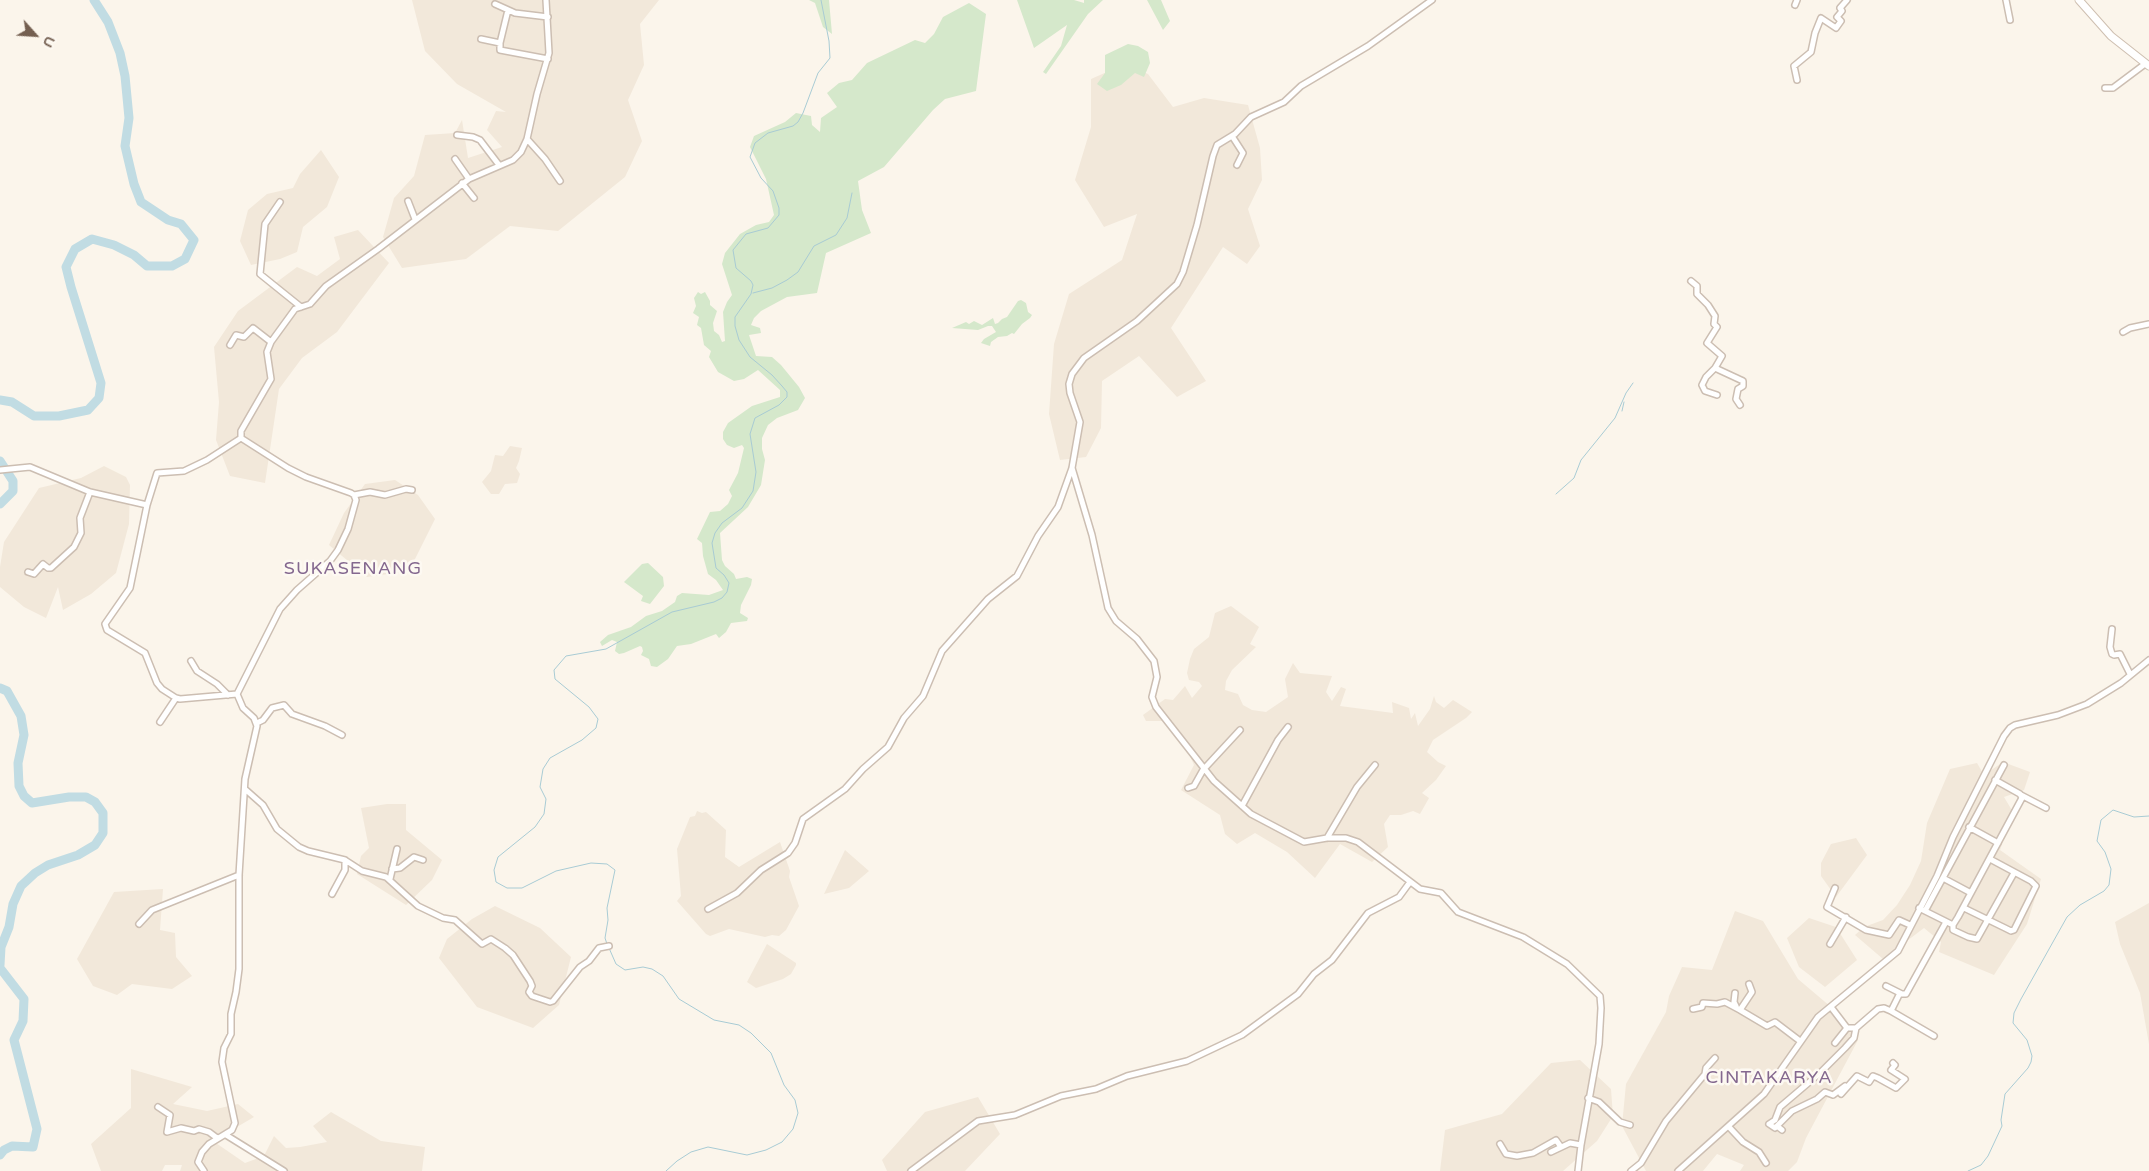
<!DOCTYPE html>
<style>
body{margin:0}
#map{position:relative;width:2149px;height:1171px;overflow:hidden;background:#fbf5eb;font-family:"Varela Round",sans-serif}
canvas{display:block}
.north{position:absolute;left:10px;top:10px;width:50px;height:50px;-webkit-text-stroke:4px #fdf9f2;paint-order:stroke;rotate:116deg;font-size:14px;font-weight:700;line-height:20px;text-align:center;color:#745f50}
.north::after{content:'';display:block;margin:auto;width:18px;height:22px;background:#745f50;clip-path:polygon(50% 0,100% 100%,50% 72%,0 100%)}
</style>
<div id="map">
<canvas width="2149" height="1171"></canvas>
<div class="north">U</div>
</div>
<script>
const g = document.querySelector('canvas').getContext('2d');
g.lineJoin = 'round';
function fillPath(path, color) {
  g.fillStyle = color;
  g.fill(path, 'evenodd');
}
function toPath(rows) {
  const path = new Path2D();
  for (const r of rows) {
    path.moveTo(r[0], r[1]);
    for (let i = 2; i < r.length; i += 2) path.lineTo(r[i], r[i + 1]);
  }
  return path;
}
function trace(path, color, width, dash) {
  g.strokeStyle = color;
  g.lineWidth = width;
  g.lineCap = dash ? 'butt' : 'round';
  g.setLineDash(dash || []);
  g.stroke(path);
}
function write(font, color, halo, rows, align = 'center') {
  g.font = font + ' "Varela Round",sans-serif';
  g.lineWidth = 5;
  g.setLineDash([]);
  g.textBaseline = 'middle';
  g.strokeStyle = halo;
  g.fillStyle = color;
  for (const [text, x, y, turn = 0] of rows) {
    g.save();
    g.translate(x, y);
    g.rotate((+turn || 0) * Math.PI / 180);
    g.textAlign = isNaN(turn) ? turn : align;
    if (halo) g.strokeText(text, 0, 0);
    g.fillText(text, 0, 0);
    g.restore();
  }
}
const residential = toPath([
 [412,0,659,0,640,24,644,65,628,100,642,141,625,177,558,231,510,226,466,259,402,268,383,237,394,198,414,176,425,135,455,133,462,120,468,158,502,147,487,130,496,111,506,112,457,84,425,51],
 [1125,64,1148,74,1173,107,1204,98,1248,105,1260,148,1262,180,1248,209,1260,246,1247,264,1223,247,1171,328,1206,381,1177,397,1139,356,1102,381,1101,428,1086,457,1060,460,1049,414,1054,344,1069,294,1122,260,1137,214,1104,227,1075,180,1091,127,1091,79],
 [321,150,339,177,327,207,303,227,297,252,280,259,251,265,240,241,248,210,267,194,293,188,300,174],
 [358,230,389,263,337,332,302,358,279,389,265,483,230,476,216,440,219,402,214,347,238,311,297,267,317,276,340,259,334,237],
 [510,446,522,448,519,461,516,468,520,474,517,483,505,484,499,494,491,494,482,482,491,471,495,455,503,456],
 [104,466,126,477,130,485,129,524,116,573,91,594,63,610,58,587,46,618,24,607,0,587,0,567,4,542,39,488,81,478],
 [395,480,418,495,435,519,409,571,367,577,329,545,344,513,365,484],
 [1231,606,1259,627,1250,644,1256,647,1232,670,1226,681,1225,690,1238,694,1243,705,1252,710,1266,712,1288,697,1285,679,1293,663,1300,673,1332,676,1326,692,1332,701,1341,687,1346,689,1340,706,1393,713,1392,702,1409,708,1411,719,1415,713,1418,726,1430,709,1434,696,1436,702,1444,708,1453,700,1472,712,1466,718,1433,740,1427,752,1438,762,1446,766,1436,780,1422,793,1429,798,1420,814,1413,811,1401,815,1390,815,1384,824,1388,847,1372,862,1340,844,1315,878,1287,852,1255,833,1237,844,1225,834,1220,815,1181,790,1194,765,1179,732,1172,721,1146,721,1143,715,1165,699,1173,700,1185,686,1192,698,1202,686,1199,682,1189,680,1187,673,1190,659,1194,649,1209,637,1215,613],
 [2003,762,2030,772,2024,790,2004,797,2013,812,2000,850,2041,879,2027,924,1994,975,1939,952,1941,942,1924,928,1883,959,1855,935,1864,927,1883,920,1897,905,1910,885,1921,861,1927,823,1950,769,1977,763,1984,775],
 [387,804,406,804,406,830,442,860,432,880,406,905,357,874,361,856,369,848,361,808],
 [697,811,702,813,706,812,726,830,725,857,739,867,780,842,790,871,789,877,799,906,786,930,779,936,772,935,765,937,729,929,710,936,706,934,677,901,681,896,677,849,690,817,695,816],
 [1856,838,1867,855,1836,897,1821,876,1821,863,1831,844],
 [845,850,869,871,849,888,824,894],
 [163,889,160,930,175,933,176,957,192,976,172,989,132,984,117,995,93,986,77,959,114,892],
 [2149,903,2149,1044,2140,993,2120,944,2115,922],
 [495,906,540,928,571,957,559,1005,533,1028,477,1007,439,958,447,939,472,919],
 [1735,911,1763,921,1798,979,1844,1018,1858,1040,1806,1138,1797,1162,1788,1171,1740,1171,1744,1165,1717,1154,1703,1171,1646,1171,1622,1126,1626,1084,1666,1012,1669,996,1682,967,1712,970],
 [1809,918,1836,927,1857,960,1825,987,1799,967,1787,938],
 [767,944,796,963,796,965,791,974,783,979,756,988,747,982],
 [1580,1060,1611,1089,1613,1116,1597,1141,1563,1171,1440,1171,1445,1130,1502,1114,1551,1063],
 [131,1069,192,1087,173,1104,207,1111,238,1104,254,1117,213,1141,245,1163,264,1156,274,1136,286,1148,300,1147,327,1142,313,1126,331,1112,381,1141,425,1147,422,1171,180,1171,182,1165,165,1165,162,1171,101,1171,91,1144,131,1108],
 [978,1097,1000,1134,965,1171,887,1171,882,1160,925,1112]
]);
const green = toPath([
 [809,0,829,0,832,34,823,27,815,3],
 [1017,0,1074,0,1084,3,1084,0,1103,0,1088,14,1046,74,1043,72,1061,46,1067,25,1034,48],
 [1147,0,1161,0,1170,21,1163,30],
 [969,3,986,14,976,91,945,99,933,110,884,167,858,181,862,210,871,233,826,253,817,293,787,297,761,311,754,318,751,325,760,328,761,333,749,335,756,356,772,357,781,365,799,387,805,398,798,410,777,418,768,425,762,438,762,449,765,460,761,485,748,507,720,533,722,560,725,566,734,574,736,579,747,577,752,579,751,585,741,605,740,613,748,618,747,621,731,623,726,632,719,638,716,634,691,644,677,646,668,659,657,667,651,666,649,659,641,655,643,651,642,647,640,646,624,653,619,654,615,651,617,642,612,640,602,646,600,642,608,635,631,627,646,616,662,611,675,602,677,596,682,593,709,595,723,590,716,580,708,574,703,556,702,543,697,539,710,512,720,511,728,504,732,496,729,490,738,473,744,448,742,445,734,448,727,445,723,439,723,432,728,423,752,406,780,397,780,390,758,370,744,379,734,381,718,372,709,357,711,351,704,345,701,328,697,325,699,317,693,313,696,306,694,298,698,292,701,294,705,292,710,301,710,305,717,311,713,323,714,331,719,335,722,342,725,341,723,312,727,302,732,295,722,264,725,253,740,234,756,225,769,222,774,215,766,179,750,147,754,136,785,122,796,113,811,116,812,125,820,132,821,118,837,107,827,93,839,83,852,80,867,63,915,40,925,43,934,34,943,17],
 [1128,44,1138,46,1148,52,1150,63,1144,77,1135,73,1121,85,1107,91,1097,84,1105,73,1105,55],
 [1021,300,1026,303,1028,312,1032,315,1030,318,1022,324,1014,334,1012,333,1007,336,998,337,991,342,990,346,981,343,984,339,996,332,992,326,988,326,978,330,952,328,966,322,969,324,974,321,982,325,993,318,995,324,998,323,1002,319,1007,317,1018,301],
 [648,563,663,577,664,586,650,604,641,601,643,596,624,582,642,564]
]);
const stream = toPath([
 [753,293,772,288,787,280,798,272,814,246,836,235,847,218,852,193],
 [1622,411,1624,402],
 [1556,494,1574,478,1581,460,1615,418,1626,393,1633,383],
 [607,944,605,938,608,920,607,908,615,870,607,864,591,863,556,871,522,888,507,888,496,882,494,870,498,857,535,827,544,814,546,799,540,787,543,769,550,758,582,740,596,728,598,719,589,707,555,679,554,670,566,656,606,649,672,612,714,602,722,598,727,592,729,583,724,575,716,568,712,543,715,533,722,523,742,508,753,491,756,472,750,434,755,418,779,405,787,397,787,392,782,386,772,375,750,357,739,340,735,326,735,317,751,294,753,285,751,281,736,268,733,250,746,234,768,228,779,215,779,208,773,191,761,178,750,157,755,143,768,133,793,126,798,122,803,113,818,73,830,58,829,41,821,0],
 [609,948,616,964,625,970,643,967,652,969,663,976,679,999,714,1020,739,1025,751,1033,771,1053,784,1085,795,1100,798,1113,793,1129,782,1142,766,1150,747,1155,708,1147,691,1152,677,1161,666,1171],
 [1968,1171,1981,1165,1988,1156,2002,1126,2001,1120,2005,1094,2028,1068,2031,1062,2032,1056,2027,1040,2013,1023,2014,1013,2021,999,2067,917,2080,905,2104,891,2109,885,2111,869,2105,852,2097,841,2101,820,2113,810,2134,817,2149,816]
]);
const river = toPath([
 [0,400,12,402,34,416,59,416,88,410,99,398,101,383,71,287,66,267,75,249,92,239,114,245,134,255,147,266,172,266,185,259,194,240,181,224,168,220,141,202,134,184,125,146,129,118,125,76,120,53,108,22,94,0],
 [0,461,13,481,13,491,0,504],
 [0,688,7,691,21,716,24,735,18,763,19,786,24,796,32,803,69,797,86,797,95,802,103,813,103,833,95,845,78,855,48,865,35,873,21,886,13,904,9,927,1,947,0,965],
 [0,968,24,999,23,1021,14,1040,37,1129,33,1147,12,1146,4,1150,0,1155]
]);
const minor = toPath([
 [2006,0,2010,20],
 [495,4,515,13,548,17],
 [1795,5,1797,0],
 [508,10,500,43,500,50,548,59],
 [481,39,500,43],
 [1797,80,1794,66,1811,52,1815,33,1821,18,1836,28,1841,21,1837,17,1842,11,1840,8,1847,0],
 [2105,88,2113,88,2145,64],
 [457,135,473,137,480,140,499,165],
 [1232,136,1243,153,1237,165],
 [527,139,545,159,560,181],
 [455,159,469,179],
 [462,183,474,198],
 [408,201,415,219],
 [280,202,265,224,260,274,301,307],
 [1691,281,1697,286,1697,294,1708,305,1715,316,1714,324,1717,327,1707,343,1722,356,1715,368,1706,377,1702,385,1705,391,1717,395],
 [2123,332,2130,328,2149,324],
 [230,345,236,335,244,337,253,328,271,342],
 [1715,368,1743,381,1743,386,1738,389,1736,399,1740,405],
 [1072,468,1092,535,1108,608,1116,621,1137,639,1154,661,1157,677,1152,697,1156,707,1214,781,1251,814,1304,842,1327,838,1346,838,1358,842,1420,889,1441,893,1458,912,1523,937,1567,964,1600,996,1601,1008,1599,1044,1581,1145,1578,1171],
 [0,470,30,467,90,492,147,505],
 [354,495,370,492,385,495,406,489,412,490],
 [28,572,34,574,43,564,48,568,51,568,74,547,81,533,80,518,90,492],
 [2112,629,2110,647,2112,654,2114,655,2120,654,2130,674],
 [191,661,197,671,217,684,228,695],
 [237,694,180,699,176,698,162,689,157,683,145,653,107,630,105,624,130,588,147,505,157,473,184,471,207,460,241,438],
 [160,722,176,698],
 [257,723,263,720,272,708,284,705,292,714,325,726,342,735],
 [1188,788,1194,786,1203,770,1240,730],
 [246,790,263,805,277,829,299,847,308,851,345,860,362,871,386,877,418,906,443,918,455,920,482,944,491,939,505,948,513,955,530,981,532,986,529,992,532,996,550,1002,553,1001,580,967,589,961,599,948,609,946],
 [2021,795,2046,808],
 [1242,806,1278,740,1288,727],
 [1969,827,1998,843],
 [1327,838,1357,787,1375,765],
 [392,869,400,868,414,857,423,860],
 [1943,878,1971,893],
 [390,879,397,849],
 [1835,888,1827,907,1866,930,1889,935,1899,920,1910,925],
 [332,894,345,870,345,860],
 [1919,908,1953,925,1958,917,2022,798,2020,794,1995,780],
 [1964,908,2005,928,2011,931,2014,930,2036,886,2031,881,1990,859],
 [708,909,737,893,761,870,788,853,795,843,803,819,845,789,863,769,888,747,904,718,923,696,942,651,988,599,1017,576,1038,536,1058,507,1072,468,1080,422,1070,393,1069,384,1072,374,1084,358,1137,321,1177,284,1183,272,1197,225,1213,156,1217,145,1235,134,1251,117,1284,102,1301,86,1368,46,1432,0],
 [1925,911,2004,765],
 [139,924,152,910,239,875],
 [1953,925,1953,930,1968,937,1977,939,2014,873],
 [1830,944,1846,917],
 [1749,984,1752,992,1740,1010,1767,1026,1775,1022,1800,1041],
 [1886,986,1902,994,1906,994,1946,922],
 [1735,993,1734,1002,1736,1006],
 [1831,1007,1847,1028,1835,1043],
 [1693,1009,1702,1007,1703,1003,1717,1004,1725,1002,1740,1010],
 [1891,1011,1934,1036],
 [1847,1028,1856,1028,1878,1009,1884,1008,1891,1011,1900,993],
 [1841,1094,1857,1076,1869,1082,1873,1076,1878,1078,1896,1088,1905,1079,1891,1070,1895,1065,1893,1063],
 [1588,1098,1599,1102,1620,1122,1630,1125],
 [158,1107,170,1115,167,1132,181,1128,194,1131,199,1129,209,1132,217,1138],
 [1777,1126,1775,1128,1769,1124,1775,1120,1780,1107,1820,1073,1845,1048,1854,1038,1856,1028],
 [1729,1127,1743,1142,1759,1152,1766,1163],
 [1782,1130,1777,1126,1792,1111,1817,1099,1825,1092,1833,1095,1845,1086],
 [226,1135,284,1171],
 [1500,1144,1506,1154,1517,1156,1533,1153,1556,1140,1561,1147],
 [1551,1152,1570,1143,1581,1145],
 [204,1171,198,1162,202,1152,209,1144,232,1130,235,1123,222,1062,224,1048,231,1034,231,1014,236,992,239,969,239,875,245,779,257,726,254,718,243,708,237,694,280,609,297,590,330,561,338,550,348,529,356,500,354,495,351,493,306,477,288,468,241,438,241,431,271,379,267,352,271,342,295,309,310,304,326,286,378,249,469,179,513,160,521,152,527,139,537,94,549,53,546,0],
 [911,1171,978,1121,1015,1115,1061,1096,1096,1089,1127,1076,1187,1061,1242,1035,1298,994,1314,974,1332,960,1368,913,1399,897,1410,882],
 [1631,1171,1641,1163,1666,1121,1705,1074,1706,1068,1715,1058],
 [1678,1171,1764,1094,1818,1017,1898,951,1937,876,1953,837,2004,736,2010,728,2015,725,2058,715,2087,704,2121,683,2149,660]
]);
const secondary = toPath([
 [2079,0,2111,36,2149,66]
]);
const quarterNames = [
 ["SUKASENANG",353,569],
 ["CINTAKARYA",1769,1078]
];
fillPath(residential, '#f2e8da');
fillPath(green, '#d5e8cb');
trace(stream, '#a8cbd4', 1);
trace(river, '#c1dce3', 9);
trace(minor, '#ccbeb2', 8);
trace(secondary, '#cebfb0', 9);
trace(minor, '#fff', 5);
trace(secondary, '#fff', 7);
g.letterSpacing = '1px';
write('18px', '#84688f', '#fdf9f2', quarterNames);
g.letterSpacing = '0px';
</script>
